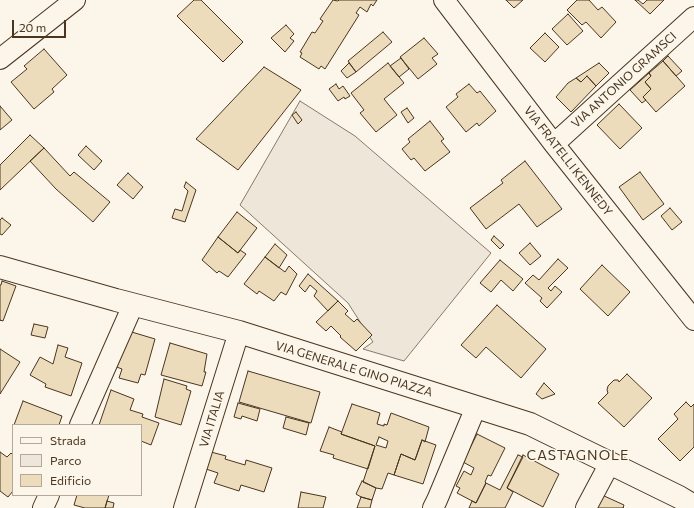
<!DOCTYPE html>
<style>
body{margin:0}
#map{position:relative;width:694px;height:508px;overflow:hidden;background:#fbf6e9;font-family:Commissioner,sans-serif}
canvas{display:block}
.legend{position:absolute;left:12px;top:424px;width:130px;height:72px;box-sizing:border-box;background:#fbf6e9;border:1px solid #b4a999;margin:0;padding:5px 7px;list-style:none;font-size:12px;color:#4a3520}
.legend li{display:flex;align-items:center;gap:8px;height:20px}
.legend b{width:20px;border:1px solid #b4a999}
.scale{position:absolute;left:12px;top:20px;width:54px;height:18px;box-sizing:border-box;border:2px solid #4a3520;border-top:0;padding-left:5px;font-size:12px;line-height:14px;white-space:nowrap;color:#4a3520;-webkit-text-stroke:3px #fbf6e9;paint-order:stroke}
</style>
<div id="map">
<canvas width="694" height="508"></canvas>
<ul class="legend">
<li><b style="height:5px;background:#fbf6e9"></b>Strada</li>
<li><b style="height:11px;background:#ede6d9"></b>Parco</li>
<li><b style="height:11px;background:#ecdcbc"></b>Edificio</li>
</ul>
<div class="scale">20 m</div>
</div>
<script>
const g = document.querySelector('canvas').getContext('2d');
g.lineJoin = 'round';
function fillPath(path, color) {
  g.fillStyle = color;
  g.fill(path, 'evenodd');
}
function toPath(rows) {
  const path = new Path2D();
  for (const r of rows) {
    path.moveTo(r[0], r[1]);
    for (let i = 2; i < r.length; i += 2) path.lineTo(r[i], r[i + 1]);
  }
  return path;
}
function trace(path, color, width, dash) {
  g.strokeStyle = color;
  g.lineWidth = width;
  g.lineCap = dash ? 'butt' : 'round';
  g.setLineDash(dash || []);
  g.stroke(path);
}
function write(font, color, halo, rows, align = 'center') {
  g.font = font + ' Commissioner,sans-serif';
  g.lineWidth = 3;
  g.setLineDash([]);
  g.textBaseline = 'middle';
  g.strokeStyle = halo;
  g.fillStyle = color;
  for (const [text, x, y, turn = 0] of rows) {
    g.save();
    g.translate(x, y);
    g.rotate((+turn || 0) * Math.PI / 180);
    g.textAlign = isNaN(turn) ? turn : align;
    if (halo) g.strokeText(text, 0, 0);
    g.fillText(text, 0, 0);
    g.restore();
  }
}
const green = toPath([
 [300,101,355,136,491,253,404,361,363,349,373,342,348,303,240,205,300,101]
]);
const building = toPath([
 [194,0,201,0,243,42,223,62,177,16,194,0],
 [333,0,338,1,339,0,377,0,373,6,371,4,367,12,360,7,356,13,359,15,325,69,321,66,319,69,300,57,302,53,300,52,312,32,315,33,323,21,320,19,333,0],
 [506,0,523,0,514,8,506,0],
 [577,0,589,0,598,10,602,7,616,22,601,38,586,22,582,25,567,10,577,0],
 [635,0,638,0,643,4,647,0,664,0,650,14,635,0],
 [568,14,583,31,567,45,552,29,568,14],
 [286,25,294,34,290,38,294,41,285,52,271,38,286,25],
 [383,32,392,42,356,72,348,61,383,32],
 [545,33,559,47,545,62,530,48,545,33],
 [424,38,438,54,432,58,437,64,418,79,400,57,424,38],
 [44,49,67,75,52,89,54,92,34,109,11,82,27,69,24,66,44,49],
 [668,56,682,71,676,76,663,61,668,56],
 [401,58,409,69,399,77,390,66,401,58],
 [663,61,685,86,656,112,643,97,651,89,645,82,651,76,649,73,663,61],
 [349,63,356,72,347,78,341,71,349,63],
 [388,63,404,83,384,99,397,115,376,132,360,113,364,110,351,93,388,63],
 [599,63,609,73,596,86,587,76,581,82,576,78,599,63],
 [264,67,301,90,238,170,196,139,264,67],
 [649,73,651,76,645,82,651,89,643,97,646,100,642,103,630,90,649,73],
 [587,76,596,86,571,112,556,97,568,83,576,78,581,82,587,76],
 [336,84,339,89,343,86,350,96,345,99,344,97,338,101,329,89,336,84],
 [469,84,477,93,480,91,496,111,479,126,477,123,466,132,446,107,458,97,456,94,469,84],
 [619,104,642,128,620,149,597,125,619,104],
 [0,106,12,120,0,130,0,106],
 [407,108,414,118,408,123,401,112,407,108],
 [296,112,302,120,298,124,292,115,296,112],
 [430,121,444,139,441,141,450,152,425,171,414,158,411,160,402,149,410,142,408,139,430,121],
 [30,135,44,148,0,190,0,165,30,135],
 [86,146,102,161,94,170,78,155,86,146],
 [44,148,70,176,74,172,110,202,93,222,56,189,30,161,44,148],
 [525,161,562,209,537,227,519,204,486,229,470,208,503,183,501,180,525,161],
 [640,172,664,204,643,220,619,187,640,172],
 [128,173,143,187,133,199,117,185,128,173],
 [186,182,196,190,185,222,172,218,175,209,182,211,188,191,184,187,186,182],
 [670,208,682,222,672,230,661,216,670,208],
 [237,212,257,228,238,253,218,237,237,212],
 [2,218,11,225,2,235,0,234,0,220,2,218],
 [494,236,504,245,500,249,491,240,494,236],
 [218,237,238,253,240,250,246,254,228,277,219,271,217,273,202,260,218,237],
 [530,243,541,256,530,265,519,253,530,243],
 [275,244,287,255,279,268,265,257,275,244],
 [265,257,285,272,289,266,297,274,286,295,281,292,274,301,259,291,257,294,244,284,265,257],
 [558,259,568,268,548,288,551,291,555,286,562,292,547,308,540,301,542,298,525,283,533,275,539,280,558,259],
 [500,260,523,279,513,291,501,280,491,292,480,283,500,260],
 [602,265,630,292,608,316,580,289,602,265],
 [308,274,338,301,328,311,314,296,317,291,310,285,305,292,299,286,308,274],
 [2,281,16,286,3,321,0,320,0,321,0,285,1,285,2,281],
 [338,301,348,311,345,314,354,322,357,319,372,335,356,351,340,337,341,336,331,326,326,331,316,322,338,301],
 [497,305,546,349,521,378,486,347,476,358,461,345,497,305],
 [34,324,48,327,45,338,31,335,34,324],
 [125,330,155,339,145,375,141,374,138,383,119,378,122,369,114,366,125,330],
 [170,343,207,354,204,372,206,372,202,386,161,375,170,343],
 [58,345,68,348,65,357,82,363,71,396,45,387,46,384,30,375,40,357,53,364,58,345],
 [0,349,20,362,0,394,0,349],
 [248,371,320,392,311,423,239,402,248,371],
 [627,374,652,398,624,427,598,403,608,393,607,390,608,386,614,380,618,380,619,382,627,374],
 [164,379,187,386,186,389,191,391,181,425,155,417,164,379],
 [544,383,555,394,542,399,536,394,544,383],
 [111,390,134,399,130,410,143,414,142,417,159,423,151,445,141,441,141,425,99,425,111,390],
 [23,401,62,416,59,425,14,425,23,401],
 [686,402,691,407,694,404,694,447,680,461,658,439,678,419,674,414,686,402],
 [238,403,260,409,257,421,242,416,241,419,234,417,238,403],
 [352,404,380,413,377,424,384,426,384,424,387,425,391,413,429,427,425,442,422,440,415,460,401,454,394,475,388,473,382,489,376,488,363,482,375,446,341,434,352,404],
 [379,437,388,441,386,448,376,445,379,437],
 [286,417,309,423,306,435,283,428,286,417],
 [329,427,342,432,341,434,375,446,368,469,333,458,334,455,320,451,329,427],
 [477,434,505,448,491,476,488,475,485,482,486,483,476,503,457,493,460,488,456,486,464,471,471,475,474,468,463,462,477,434],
 [422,440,436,445,423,484,394,475,401,454,415,460,422,440],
 [0,452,7,457,11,453,13,455,13,491,8,497,0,491,0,452],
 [211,452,226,456,225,459,245,465,246,460,272,468,264,492,241,485,239,491,214,483,218,473,206,469,211,452],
 [518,455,523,457,507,488,513,492,505,508,469,508,472,501,476,503,486,483,500,490,518,455],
 [523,455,559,474,543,507,507,488,523,455],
 [362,481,376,488,372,500,361,497,356,494,362,481],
 [301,492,326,497,323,508,298,508,301,492],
 [77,495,109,495,105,508,85,508,74,505,77,495],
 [602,495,624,505,623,508,624,508,596,508,602,495],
 [361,497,372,500,370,508,357,508,361,497],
 [107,501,114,503,113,508,105,508,107,501]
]);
const minor = toPath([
 [444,0,554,144,694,320],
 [0,59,75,0],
 [554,144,694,17],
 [80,425,133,305],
 [43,508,49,495],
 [184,508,239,332],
 [433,508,437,500,476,407],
 [586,508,610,463]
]);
const major = toPath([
 [0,267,116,300,239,332,530,424,679,497,694,506]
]);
const streetNames = [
 ["VIA ANTONIO GRAMSCI",624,80,-42],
 ["VIA FRATELLI KENNEDY",568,161,52],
 ["VIA GENERALE GINO PIAZZA",354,369,17],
 ["VIA ITALIA",212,419,-73]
];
const quarterNames = [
 ["CASTAGNOLE",578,455]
];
fillPath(green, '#ede6d9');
trace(green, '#887966', 1);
fillPath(building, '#ecdcbc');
trace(building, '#4a3520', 1);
trace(minor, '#4a3520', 22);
trace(major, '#4a3520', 24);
trace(minor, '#fbf6e9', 20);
trace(major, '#fbf6e9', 22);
write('12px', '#4a3520', '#fbf6e9', streetNames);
g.letterSpacing = '1px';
write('14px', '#4a3520', '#fbf6e9', quarterNames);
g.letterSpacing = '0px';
</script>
